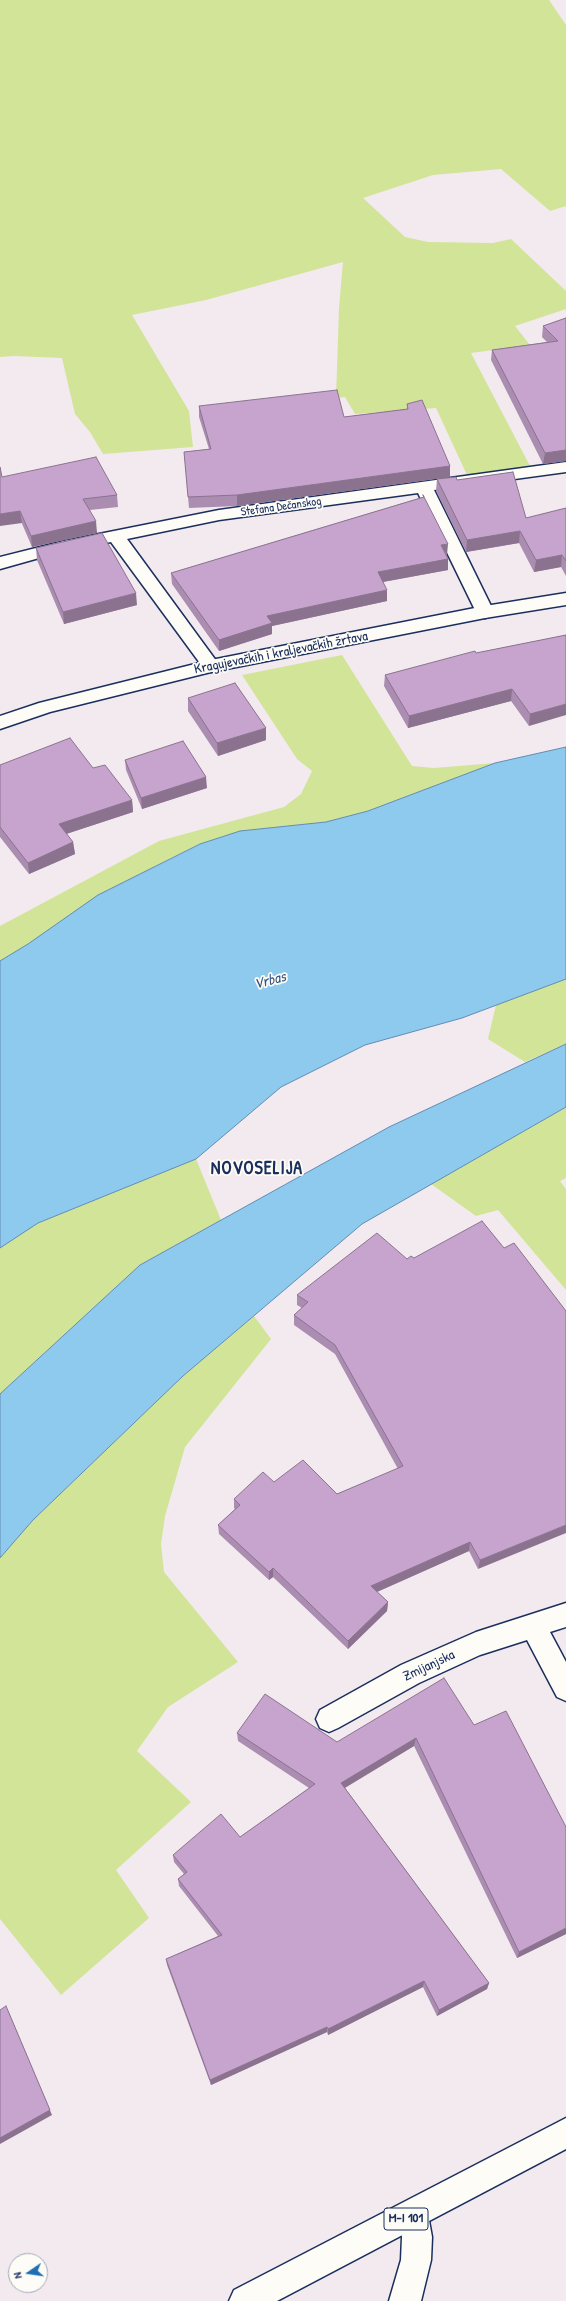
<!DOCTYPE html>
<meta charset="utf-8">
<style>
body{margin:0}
#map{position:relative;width:566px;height:2301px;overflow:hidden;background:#f2eaef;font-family:"Patrick Hand",sans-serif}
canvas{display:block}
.north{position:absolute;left:8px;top:2253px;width:40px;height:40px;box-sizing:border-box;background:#fdfcf7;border:1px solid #a3aaba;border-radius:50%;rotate:257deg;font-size:11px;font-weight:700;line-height:16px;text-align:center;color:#1b2f5e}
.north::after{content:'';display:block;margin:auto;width:14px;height:18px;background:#1f6fb2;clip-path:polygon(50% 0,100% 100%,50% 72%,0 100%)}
</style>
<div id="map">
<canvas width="566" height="2301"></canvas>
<div class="north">N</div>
</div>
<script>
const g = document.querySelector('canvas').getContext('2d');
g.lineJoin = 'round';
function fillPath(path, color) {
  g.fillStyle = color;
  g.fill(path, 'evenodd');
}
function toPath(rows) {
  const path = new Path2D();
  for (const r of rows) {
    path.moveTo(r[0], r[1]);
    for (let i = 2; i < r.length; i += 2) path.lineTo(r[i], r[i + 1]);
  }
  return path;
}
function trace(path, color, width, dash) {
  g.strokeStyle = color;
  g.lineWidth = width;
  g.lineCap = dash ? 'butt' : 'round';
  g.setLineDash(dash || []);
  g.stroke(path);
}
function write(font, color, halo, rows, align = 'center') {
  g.font = font + ' "Patrick Hand",sans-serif';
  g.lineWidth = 3.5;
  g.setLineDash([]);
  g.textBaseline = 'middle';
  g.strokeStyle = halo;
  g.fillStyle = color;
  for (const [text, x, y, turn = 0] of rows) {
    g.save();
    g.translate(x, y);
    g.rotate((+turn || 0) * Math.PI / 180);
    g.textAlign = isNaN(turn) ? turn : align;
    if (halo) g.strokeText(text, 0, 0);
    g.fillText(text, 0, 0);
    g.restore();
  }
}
const green = toPath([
 [0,0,549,0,566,25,566,206,550,211,501,169,433,175,363,198,405,237,428,242,493,243,511,239,566,291,566,309,515,326,530,345,471,353,530,466,467,475,436,408,355,414,345,397,336,398,339,308,343,262,206,300,132,315,189,411,193,447,103,454,90,432,75,414,62,358,14,356,0,357],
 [342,655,412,766,434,768,495,763,368,811,326,822,240,831,200,844,165,861,0,961,0,926,159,841,284,807,301,794,312,771,297,759,242,675],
 [566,979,566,1044,525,1062,488,1039,496,1005],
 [566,1107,566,1178,560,1181,566,1189,566,1290,498,1210,476,1216,431,1184],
 [196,1159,221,1220,140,1265,0,1394,0,1248,38,1223],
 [254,1316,271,1339,185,1447,165,1516,161,1544,164,1572,238,1662,168,1707,137,1751,191,1802,116,1870,149,1918,61,1995,0,1919,0,1558,33,1520,183,1376]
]);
const water = toPath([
 [566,747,566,979,462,1018,365,1045,281,1087,196,1159,38,1223,0,1248,0,961,28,944,98,895,200,844,240,831,326,822,368,811,495,763,566,747],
 [566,1044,566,1107,362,1224,183,1376,33,1520,0,1558,0,1394,140,1265,389,1127,566,1044]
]);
const street = toPath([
 [566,462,566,472,434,490,494,612,491,616,485,618,479,616,476,612,418,493,219,520,127,539,217,662,220,666,217,670,211,672,205,670,111,542,64,551,0,569,0,557,64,541,219,510,566,462],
 [566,1603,566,1627,550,1632,566,1662,566,1701,557,1697,527,1640,480,1655,419,1683,338,1728,329,1732,320,1728,316,1719,320,1710,401,1665,476,1632,566,1603],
 [413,2200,424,2204,428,2215,432,2237,431,2260,421,2301,389,2301,401,2260,402,2237,398,2215,402,2204,413,2200]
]);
const secondary = toPath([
 [566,593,566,605,485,618,211,672,50,712,0,729,0,716,39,703,211,660,485,606,566,593]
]);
const primary = toPath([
 [566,2118,566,2149,277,2301,229,2301,234,2290,566,2118]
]);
const wall = toPath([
 [566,318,566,461,543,464,491,360,492,350,547,342,542,337,543,326],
 [407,404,450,466,450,477,237,506,189,508,184,452,209,449,199,417,199,406,344,417,407,409],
 [2,477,117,495,118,507,90,510,97,533,32,547],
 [437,479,457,480,526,518,566,508,566,576,561,567,534,572,519,543,466,552,436,491],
 [423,495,447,555,448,570,383,582,387,601,272,626,272,634,219,651,172,584,171,573,423,497],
 [36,548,137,605,64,624,37,560],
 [566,635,529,726,511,701,408,728,384,686,385,675,476,653],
 [188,698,266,740,218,756,188,711],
 [125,760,207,788,142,809,126,770],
 [0,765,93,768,132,800,133,812,66,834,73,842,75,854,29,874,0,837],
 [504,1248,566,1311,478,1569,469,1551,377,1592,388,1602,387,1611,348,1649,273,1577,269,1580,219,1534,218,1525,235,1509,234,1508,234,1499,274,1482,337,1494,398,1469,335,1354,294,1325,294,1315,302,1308,297,1305,297,1295,407,1259,414,1258],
 [474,1725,566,1827,566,1934,517,1958,414,1746,345,1788,489,1983,487,1989,437,2016,423,1987,328,2035,327,2032,211,2085,167,1965,166,1959,218,1936,179,1886,178,1879,184,1874,174,1862,173,1855,240,1837,309,1788,238,1741,237,1733,337,1742]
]);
const shadedWall = toPath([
 [566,450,566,461,543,464,545,453],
 [450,466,450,477,237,506,237,495],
 [20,511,22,523,0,526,0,514],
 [96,521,97,533,32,547,31,536],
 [520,531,519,543,466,552,467,540],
 [448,544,447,555,441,545],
 [562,555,561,567,534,572,536,560],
 [448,559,448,570,377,583,378,572],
 [387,590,387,601,272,626,272,634,219,651,219,640,267,616],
 [136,593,137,605,64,624,63,612],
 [512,689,511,701,408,728,409,716],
 [566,704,566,715,529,726,530,714],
 [266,728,266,740,218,756,217,743],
 [206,777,207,788,142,809,141,798],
 [132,800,133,812,60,836,59,824],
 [73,842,75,854,29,874,28,863],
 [566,1525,566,1533,478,1569,480,1560],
 [470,1542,469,1551,370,1595,371,1586],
 [273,1568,273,1577,269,1580,269,1572],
 [388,1602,387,1611,348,1649,348,1641],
 [416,1738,414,1746,341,1790,341,1783],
 [566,1928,566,1934,517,1958,519,1952],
 [424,1981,423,1987,328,2035,328,2029],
 [489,1983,487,1989,437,2016,439,2010],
 [9,2013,52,2115,0,2144,0,2138],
 [327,2027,327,2032,211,2085,210,2080]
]);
const building = toPath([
 [566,318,566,450,545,453,492,350,558,341,543,326,566,318],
 [337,390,344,417,408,409,407,404,422,400,450,466,237,495,188,497,184,452,211,449,199,406,337,390],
 [96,457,117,495,83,499,96,521,31,536,20,511,0,514,0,467,2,477,96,457],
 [513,472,526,518,566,508,566,561,562,555,536,560,520,531,467,540,437,479,456,477,457,480,513,472],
 [423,495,448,544,441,545,448,559,378,572,387,590,267,616,272,623,219,640,171,573,424,497,423,495],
 [102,533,136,593,63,612,36,548,102,533],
 [566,635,566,704,530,714,512,689,409,716,385,675,475,651,476,653,566,635],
 [235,683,266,728,217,743,188,698,235,683],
 [70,738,93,768,105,765,132,800,59,824,73,842,28,863,0,827,0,765,70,738],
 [183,741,206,777,141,798,125,760,183,741],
 [482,1221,504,1248,514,1243,566,1311,566,1525,480,1560,470,1542,371,1586,388,1602,348,1641,273,1568,269,1572,218,1525,240,1505,234,1499,263,1472,274,1482,303,1460,337,1494,403,1466,335,1345,294,1315,308,1302,297,1295,377,1233,407,1259,411,1256,414,1258,482,1221],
 [444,1678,474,1725,506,1711,566,1827,566,1928,519,1952,416,1738,341,1783,489,1983,439,2010,424,1981,328,2029,327,2027,210,2080,166,1959,222,1935,178,1879,187,1872,173,1855,221,1814,240,1837,315,1784,237,1733,265,1694,337,1742,444,1678],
 [6,2006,50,2110,0,2138,0,2010,6,2006]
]);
const farStreetnames = [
 ["Stefana Dečanskog",281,507,-8]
];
const shields = [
 [406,2219,44]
];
const shieldNames = [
 ["M-I 101",406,2219]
];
const streetNames = [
 ["Kragujevačkih i kraljevačkih žrtava",281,653,-11],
 ["Zmijanjska",429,1666,-25]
];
const waterNames = [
 ["Vrbas",270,981,-15]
];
const districtNames = [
 ["NOVOSELIJA",257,1169]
];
fillPath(green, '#d2e498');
fillPath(water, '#8ecaee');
trace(water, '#608cb4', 1);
trace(street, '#1b2f5e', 3);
trace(secondary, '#1b2f5e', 3);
trace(primary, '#1b2f5e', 3);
fillPath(street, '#fdfcf7');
fillPath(secondary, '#fdfcf7');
fillPath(primary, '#fdfcf7');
fillPath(wall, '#ab8db1');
fillPath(shadedWall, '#8b7390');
fillPath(building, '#c7a4ce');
trace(building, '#8b7390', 1);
write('12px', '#1b2f5e', '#fdfcf7', farStreetnames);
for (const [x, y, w] of shields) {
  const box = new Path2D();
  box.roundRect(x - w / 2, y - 11, w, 22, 3);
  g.fillStyle = '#fdfcf7';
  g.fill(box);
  trace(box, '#1b2f5e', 1);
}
write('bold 13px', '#1b2f5e', null, shieldNames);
write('14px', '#1b2f5e', '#fdfcf7', streetNames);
write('italic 15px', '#385682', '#fdfcf7', waterNames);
g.letterSpacing = '1px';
write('bold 18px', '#1b2f5e', '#fdfcf7', districtNames);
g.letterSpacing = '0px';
</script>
